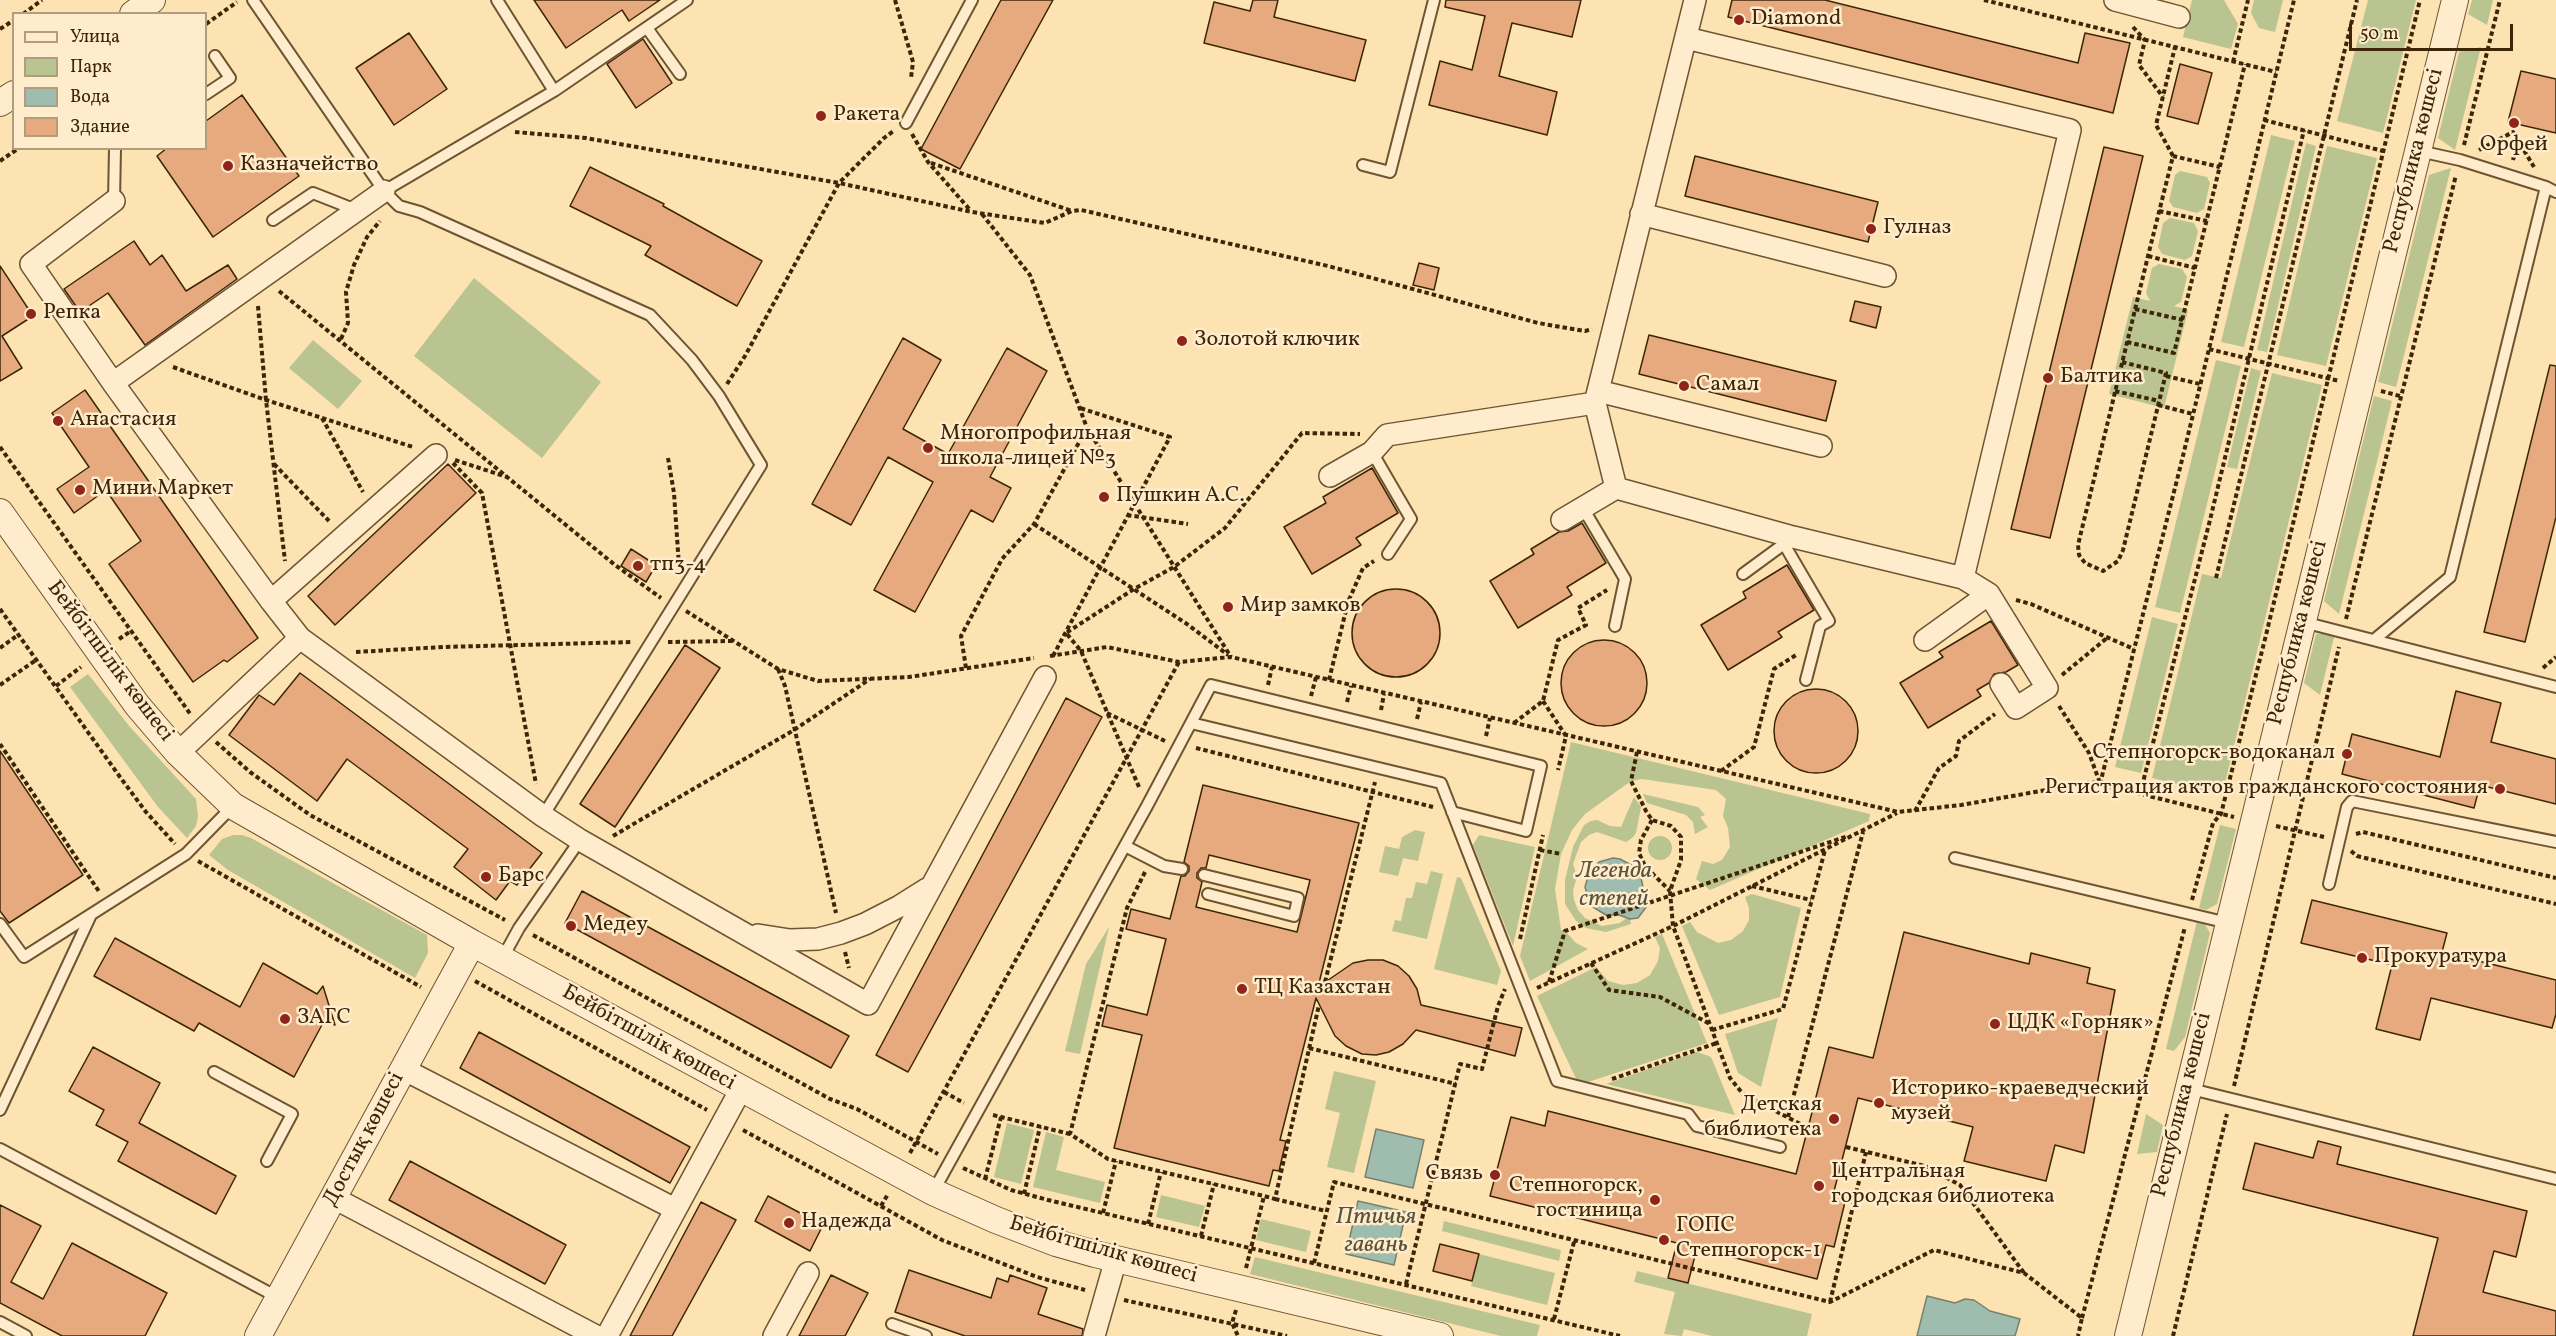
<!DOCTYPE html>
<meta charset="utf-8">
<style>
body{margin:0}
#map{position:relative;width:2556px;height:1336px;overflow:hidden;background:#fde2b2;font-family:Vollkorn,serif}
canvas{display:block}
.legend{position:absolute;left:12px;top:12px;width:195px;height:138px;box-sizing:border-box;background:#feeccd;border:2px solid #b19d7e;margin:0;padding:8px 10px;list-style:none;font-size:18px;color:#3d2607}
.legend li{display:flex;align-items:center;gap:12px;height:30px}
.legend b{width:30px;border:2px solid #b19d7e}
.scale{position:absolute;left:2349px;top:24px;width:164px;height:27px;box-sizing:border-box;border:3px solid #3d2607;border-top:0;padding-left:8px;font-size:18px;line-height:21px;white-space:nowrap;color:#3d2607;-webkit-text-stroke:4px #feeccd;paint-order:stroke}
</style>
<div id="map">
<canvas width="2556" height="1336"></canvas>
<ul class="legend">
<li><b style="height:8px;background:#feeccd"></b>Улица</li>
<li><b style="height:16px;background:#b9c491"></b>Парк</li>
<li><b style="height:16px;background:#9fbdae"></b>Вода</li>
<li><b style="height:16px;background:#e7aa7f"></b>Здание</li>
</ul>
<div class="scale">50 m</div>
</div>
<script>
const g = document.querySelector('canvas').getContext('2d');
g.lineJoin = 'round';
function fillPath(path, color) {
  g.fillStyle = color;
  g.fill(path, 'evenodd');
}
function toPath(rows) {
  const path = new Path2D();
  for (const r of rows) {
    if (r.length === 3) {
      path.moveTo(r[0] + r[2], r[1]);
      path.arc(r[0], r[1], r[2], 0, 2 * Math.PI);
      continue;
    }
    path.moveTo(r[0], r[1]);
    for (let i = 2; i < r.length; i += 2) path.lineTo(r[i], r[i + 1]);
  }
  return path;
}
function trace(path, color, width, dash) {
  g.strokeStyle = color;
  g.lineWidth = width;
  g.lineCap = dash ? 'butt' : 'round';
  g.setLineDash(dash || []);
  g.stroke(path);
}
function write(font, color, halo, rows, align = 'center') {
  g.font = font + ' Vollkorn,serif';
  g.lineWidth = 5;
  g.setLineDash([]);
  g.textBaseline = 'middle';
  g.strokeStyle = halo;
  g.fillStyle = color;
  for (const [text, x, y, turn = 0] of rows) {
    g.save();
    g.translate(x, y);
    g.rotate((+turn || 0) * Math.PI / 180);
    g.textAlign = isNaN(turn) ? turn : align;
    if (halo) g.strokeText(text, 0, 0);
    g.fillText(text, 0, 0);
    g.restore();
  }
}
const green = toPath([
 [2192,0,2224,0,2238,24,2231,49,2183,37],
 [2254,0,2283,0,2275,32,2259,28,2251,13],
 [2368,0,2416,0,2383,133,2337,121],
 [2472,0,2493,0,2487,25,2468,14],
 [2481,47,2455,150,2438,138,2459,52],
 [2271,135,2295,141,2244,347,2221,342],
 [2306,143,2316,146,2267,352,2257,350],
 [2327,146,2377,158,2326,366,2277,355],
 [2451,168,2396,387,2378,382,2429,175],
 [2180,171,2207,177,2210,183,2204,209,2197,213,2173,207,2169,201,2175,175],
 [2170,218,2194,223,2198,231,2192,256,2185,260,2162,254,2158,247,2163,223],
 [2159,264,2182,269,2187,277,2181,302,2174,306,2188,310,2164,408,2109,394,2133,297,2150,301,2146,293,2152,268],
 [474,278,601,382,542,458,414,356],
 [313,340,362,381,338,409,289,368],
 [2216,360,2241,366,2180,613,2155,607],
 [2251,368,2261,371,2237,469,2227,467],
 [2272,373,2322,385,2222,795,2152,778,2202,574,2221,578],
 [2374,396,2392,401,2339,614,2324,601],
 [2152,617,2178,624,2141,773,2115,767],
 [2335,633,2320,695,2304,683,2316,634],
 [88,674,130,727,196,799,198,816,196,826,187,838,158,807,70,687],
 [1571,742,1870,814,1869,821,1710,890,1696,879,1702,861,1713,864,1722,860,1730,847,1728,828,1723,816,1726,799,1716,790,1642,779,1631,781,1585,814,1572,830,1561,854,1555,889,1561,930,1565,931,1576,943,1588,949,1530,981,1520,956],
 [1643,794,1698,807,1705,815,1700,817,1708,827,1695,834,1693,822,1686,815,1647,803],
 [1634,797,1641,807,1636,833,1632,838,1626,842,1597,832,1589,835,1581,842,1573,864,1577,877,1573,890,1574,900,1578,910,1585,918,1602,926,1620,923,1625,919,1630,919,1631,924,1606,932,1586,928,1576,921,1565,904,1565,880,1573,847,1584,825,1591,821,1597,820,1610,826,1621,827],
 [2220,825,2236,829,2217,904,2206,910,2199,908],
 [1415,830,1425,832,1418,861,1403,858,1398,876,1379,872,1385,846,1399,849,1402,837],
 [233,835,242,835,251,838,427,935,428,953,415,978,228,870,209,855,222,839],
 [1479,835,1535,847,1513,946,1473,845],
 [1660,848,12],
 [1431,871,1443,874,1427,939,1392,931,1395,920,1401,921,1406,898,1412,898,1416,882,1427,884],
 [1457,877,1461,878,1501,971,1497,985,1434,969],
 [1752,894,1801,908,1780,997,1719,1015,1682,926,1690,922,1697,932,1718,943,1731,940,1743,931,1749,920,1749,908,1745,897],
 [2197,921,2204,923,2210,933,2185,1037,2174,1051,2166,1049],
 [1109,927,1080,1054,1065,1051,1086,964],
 [1662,934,1707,1043,1579,1085,1537,996,1596,967,1608,981,1623,985,1637,983,1650,975,1658,961,1660,948,1655,937],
 [1778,1018,1761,1087,1738,1073,1725,1034],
 [1697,1052,1711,1057,1735,1115,1606,1084],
 [1334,1071,1376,1081,1354,1173,1327,1167,1340,1113,1325,1109],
 [2146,1114,2163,1125,2157,1152,2137,1154],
 [1007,1123,1034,1130,1021,1184,994,1177],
 [1046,1132,1064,1137,1056,1170,1105,1182,1100,1203,1033,1187],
 [1161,1195,1205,1206,1199,1227,1156,1217],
 [1261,1219,1311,1231,1306,1252,1256,1240],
 [1444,1221,1561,1250,1559,1261,1442,1231],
 [1479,1254,1555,1273,1547,1305,1471,1286],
 [1255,1257,1540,1325,1537,1336,1501,1336,1250,1274],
 [1637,1271,1812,1314,1807,1336,1712,1336,1684,1329,1682,1336,1664,1334,1675,1292,1634,1282]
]);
const water = toPath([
 [1613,858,1620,859,1633,866,1641,878,1647,906,1638,918,1630,919,1619,915,1606,915,1593,907,1589,901,1585,887,1589,873,1599,862,1613,858],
 [1376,1129,1424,1140,1413,1188,1365,1177,1376,1129],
 [1358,1201,1406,1212,1394,1265,1346,1254,1358,1201],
 [1927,1296,1955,1303,1965,1299,1974,1300,1990,1311,2020,1319,2015,1336,1917,1336,1927,1296]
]);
const building = toPath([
 [534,0,660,0,629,21,622,10,566,48,534,0],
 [1001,0,1053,0,960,169,921,149,1001,0],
 [1253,0,1278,0,1274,17,1366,40,1355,81,1204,43,1214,2,1250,11,1253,0],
 [1446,0,1581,0,1572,37,1512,23,1499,76,1557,92,1547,135,1429,105,1440,61,1472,70,1485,16,1445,7,1446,0],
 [1732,0,1825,0,2078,63,2085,33,2130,43,2113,113,1728,17,1732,0],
 [409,33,447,89,394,125,356,68,409,33],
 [643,39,672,83,636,108,607,64,643,39],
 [2180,64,2212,73,2198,124,2167,116,2180,64],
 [2521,71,2556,79,2556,133,2508,122,2521,71],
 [242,95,299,176,213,237,157,156,167,148,206,148,206,121,242,95],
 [2104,147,2143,156,2050,538,2011,529,2104,147],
 [1695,156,1878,202,1868,242,1685,196,1695,156],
 [590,167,664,204,663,206,762,261,737,306,645,255,651,246,570,206,590,167],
 [134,241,150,265,162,255,186,291,228,265,237,279,145,345,108,293,80,312,64,289,134,241],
 [1419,263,1439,268,1434,290,1413,285,1419,263],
 [0,266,33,316,2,336,22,368,0,381,0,266],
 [1855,301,1881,307,1876,328,1850,321,1855,301],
 [1649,335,1836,381,1826,421,1639,374,1649,335],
 [903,338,941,360,903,429,948,454,1007,348,1047,371,990,477,1011,488,993,522,971,510,915,612,874,590,933,482,888,457,851,525,812,504,903,338],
 [2550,365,2556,366,2556,517,2525,642,2484,632,2550,365],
 [85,390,258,638,227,662,224,660,193,682,109,564,141,541,106,490,74,513,57,489,89,467,52,413,85,390],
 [448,464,476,493,335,625,308,596,448,464],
 [1372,468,1398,513,1356,538,1361,545,1312,574,1284,527,1326,503,1323,497,1372,468],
 [1582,523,1606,563,1567,587,1572,595,1518,628,1490,581,1534,554,1531,549,1559,532,1568,531,1582,523],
 [631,549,656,565,646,582,621,566,631,549],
 [1787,565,1814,610,1778,632,1782,637,1728,670,1701,625,1746,598,1743,592,1787,565],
 [1396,633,44],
 [1991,621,2018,665,2006,672,1994,674,1989,683,1977,690,1981,696,1928,728,1900,683,1943,657,1939,652,1991,621],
 [1604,683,43],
 [685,645,720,668,615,827,580,804,685,645],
 [300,673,542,853,517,885,510,881,496,900,454,867,468,849,347,759,317,801,229,735,259,695,274,705,300,673],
 [1816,731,42],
 [2456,691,2501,703,2491,742,2556,759,2556,804,2480,785,2474,808,2342,774,2352,734,2440,757,2456,691],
 [1066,698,1102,717,908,1072,876,1055,1066,698],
 [0,751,83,875,9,923,0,911,0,751],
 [1203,785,1359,823,1318,987,1353,963,1368,960,1383,960,1398,966,1409,976,1417,989,1421,1005,1522,1028,1515,1056,1416,1030,1403,1044,1389,1052,1376,1055,1362,1054,1346,1046,1335,1036,1316,998,1280,1140,1286,1141,1279,1171,1273,1170,1269,1186,1114,1148,1142,1035,1102,1026,1107,1005,1147,1015,1166,939,1126,929,1131,909,1170,919,1181,876,1185,876,1189,871,1189,866,1184,862,1203,785],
 [1209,855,1310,880,1297,932,1196,907,1202,882,1197,878,1197,873,1201,868,1206,868,1209,855],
 [582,891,849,1036,831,1068,565,923,582,891],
 [2312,900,2447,933,2442,952,2556,980,2556,1014,2552,1028,2431,998,2420,1040,2376,1029,2392,965,2301,943,2312,900],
 [1904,932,2029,964,2031,953,2090,968,2087,983,2115,990,2084,1153,2055,1145,2046,1181,1964,1161,1973,1127,1858,1098,1833,1195,1846,1198,1834,1247,1826,1245,1817,1279,1697,1248,1688,1283,1668,1278,1677,1243,1490,1196,1511,1117,1545,1126,1548,1111,1796,1174,1829,1047,1873,1058,1904,932],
 [115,938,240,1007,263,963,317,994,323,986,335,1025,324,1021,294,1077,199,1023,194,1031,94,976,115,938],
 [479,1032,690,1147,670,1183,460,1068,479,1032],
 [93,1047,160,1083,139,1123,236,1176,216,1214,118,1161,128,1142,96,1125,104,1110,69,1091,93,1047],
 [2318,1141,2341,1147,2337,1164,2527,1211,2516,1257,2494,1251,2483,1292,2556,1311,2556,1336,2413,1336,2438,1238,2243,1189,2255,1143,2313,1158,2318,1141],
 [410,1161,566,1245,545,1284,389,1200,410,1161],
 [768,1196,823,1225,810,1251,755,1221,768,1196],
 [701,1202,736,1220,672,1336,630,1336,701,1202],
 [0,1205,41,1226,11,1282,43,1299,72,1243,167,1293,145,1336,62,1336,0,1303,0,1205],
 [1440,1244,1479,1254,1472,1281,1433,1271,1440,1244],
 [909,1270,991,1298,997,1278,1008,1282,1010,1275,1047,1288,1038,1314,1083,1329,1082,1336,965,1336,895,1312,909,1270],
 [831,1275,868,1293,845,1336,799,1336,831,1275]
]);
const path = toPath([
 [895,0,913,62,911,78],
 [1984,0,2276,72],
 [23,14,42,0],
 [206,24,237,2],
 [2133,27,2145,40,2139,65,2163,97],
 [0,29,14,20],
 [2233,62,2248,0],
 [2264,120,2383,151],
 [515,132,586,138,839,183,972,212,1045,223,1072,211,1081,210,1328,266,1538,323,1585,331,1592,329],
 [912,134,928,162,971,211],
 [2464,145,2500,0],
 [2479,150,2513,132,2534,167],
 [2173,156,2156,125,2175,47],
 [2513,160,2518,141],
 [0,161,19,148],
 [931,163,1072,211],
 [2159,211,2207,221],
 [982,214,1030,275,1087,428,1231,657],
 [2148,256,2195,268],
 [279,291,615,565,661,598],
 [258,306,266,400,285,561],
 [2135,309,2183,320],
 [341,339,348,323,346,292,354,265,367,237,380,221],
 [2127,342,2174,353,2245,64],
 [2209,349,2339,381],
 [2122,362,2166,373,2123,550,2118,561,2103,571,2085,563,2079,555,2078,545,2148,256,2173,156,2220,167],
 [173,367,266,400,413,447],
 [2166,376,2200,384],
 [727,384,745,356,839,183,884,138,895,130],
 [2115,391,2159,401],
 [2381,391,2400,396],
 [2158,405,2193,414],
 [322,418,363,492],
 [0,447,191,715],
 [668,458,674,493,679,566],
 [455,460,507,477],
 [453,463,482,493,536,784],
 [274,464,329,521],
 [1127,515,1188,524],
 [1034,524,1187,624,1228,655],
 [2216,578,2357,0],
 [2016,600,2031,604,2134,649],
 [0,609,120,777,146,812,175,844],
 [686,611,778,669,818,681,909,677,1034,658],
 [2346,619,2456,175],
 [119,639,131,631],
 [668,642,732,641],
 [0,648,18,635],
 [356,652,443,647,633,642],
 [1050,656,1107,647,1179,662,1231,657,1898,812,1961,805,2092,782,2234,817],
 [1053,656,1170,437,1080,408],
 [966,668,961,636,1002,559,1034,524,1087,428],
 [2543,668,2556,657],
 [778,669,785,686,836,913],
 [2062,675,2107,638],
 [1329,680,1348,602,1363,568,1374,561],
 [0,685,36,660],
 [1268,685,1272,667],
 [56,686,81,667],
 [1311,696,1316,677],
 [1543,701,1566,736,1558,770],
 [1347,702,1351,686],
 [2059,706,2089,753,2100,783],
 [1381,710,1384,694],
 [1107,713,1165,741],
 [1417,719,1421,702],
 [1514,723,1543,701,1558,640,1586,625,1578,608,1607,590],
 [1486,736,1490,718],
 [216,742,250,772,310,815,505,920],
 [0,744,100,893],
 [1196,748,1433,807],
 [1637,752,1631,781,1646,811,1652,820,1671,826,1681,837,1681,860,1670,891,1673,926,1730,1078,1743,1094,1808,1128],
 [1721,771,1754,747,1774,669,1796,655],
 [2100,784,2180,468,2294,0],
 [1139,787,1081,651,1066,633,1134,589,1174,567,1225,528,1302,433,1360,434],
 [2140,794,2210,520,2304,130],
 [1915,811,1939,768,1956,756,1959,741,1995,714],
 [1652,820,1641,840,1639,853,1645,866,1670,891],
 [2276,826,2324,837],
 [2356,834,2363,832,2556,878],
 [613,836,794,730,870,679],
 [1540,850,1561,854],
 [2351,851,2357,856,2556,904],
 [198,861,421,987],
 [1145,872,1127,908,1070,1134,1108,1159,1264,1196],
 [1752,886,1811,900],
 [2192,900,2213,823,2221,814,2266,635,2420,0],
 [533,935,830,1099,857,1109,938,1154],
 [1520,939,1543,835],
 [845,952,849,968],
 [1591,963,1609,990,1660,997,1710,1024],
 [475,981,707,1110],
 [1325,982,1375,782],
 [1549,982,1565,931,1848,836],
 [1537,988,1673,926,1897,813],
 [1712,1030,1783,1009,1825,850],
 [1309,1048,1456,1084],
 [1612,1079,1717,1043],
 [2234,1086,2339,647],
 [944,1092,964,1103],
 [993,1115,1070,1134],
 [1788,1117,1863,832],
 [743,1130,942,1240,1037,1277,1085,1290],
 [1846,1147,1925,1166,1960,1185,2024,1273],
 [910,1153,1179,662],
 [963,1168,1011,1190,1048,1200,1620,1336],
 [985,1179,1001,1117],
 [1024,1194,1040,1127],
 [1275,1199,1326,1211],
 [881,1206,888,1194],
 [1103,1213,1116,1161],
 [1148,1224,1161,1172],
 [1201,1236,1214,1184],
 [1314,1263,1334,1182,1830,1302,1934,1250,2024,1273,2082,1318,2078,1336],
 [1246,1268,1264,1196,1275,1199,1319,1005],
 [1406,1284,1460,1064,1482,1069,1498,1006,1505,989],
 [1124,1300,1287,1336],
 [1830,1302,1866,1152],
 [1236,1310,1232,1323,1238,1336],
 [2082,1318,2185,927],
 [1554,1319,1574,1242],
 [2173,1336,2227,1114]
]);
const service = toPath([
 [253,0,384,191,554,91,687,0],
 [497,0,554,91],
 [647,28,680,74],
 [206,94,230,78,215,56],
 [906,123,972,0],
 [2419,151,2460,160,2546,187,2556,192],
 [1363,165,1390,172,1434,0],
 [384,191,399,206,420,212,650,315,692,360,719,396,761,465,543,816],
 [114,201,115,148],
 [273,220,313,193,356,210],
 [1372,452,1411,519,1388,554],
 [1583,508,1625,579,1615,626],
 [1784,544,1829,621,1820,626,1806,680],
 [1743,574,1788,541],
 [2303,622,2556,687],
 [2375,639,2450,577,2546,187],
 [1191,723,1441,783,1557,1081,1688,1114,1697,1126,1780,1147],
 [1125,846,1164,866,1182,869],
 [1955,858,2228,923],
 [1204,875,1298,898,1294,916,1208,894],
 [2329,884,2347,807,2352,801,2556,842],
 [0,924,24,957,186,854,233,806],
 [502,959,519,928,580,840],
 [214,1072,292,1114,267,1161],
 [2187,1088,2556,1179],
 [0,1110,90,917],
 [0,1149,279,1298],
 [933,1192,1147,806,1211,685,1541,766,1526,831,1452,812],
 [0,1322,26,1336],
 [892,1324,926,1336]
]);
const minor = toPath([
 [1695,0,1595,403,1616,488,1793,537,1963,578,1989,594,2047,688,2016,708,2001,684],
 [2115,0,2179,17],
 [1686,38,2070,130,1963,578],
 [384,191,113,383,271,601,300,638,322,654,543,816,580,840,868,1004,1045,677],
 [1641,214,1885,276],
 [113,383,31,264,114,201],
 [1598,391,1821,446],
 [1330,476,1372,452,1387,435,1595,403],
 [1562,520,1616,488],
 [271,601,436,455],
 [1925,640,1989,594],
 [178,753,300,638],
 [758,935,790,940,818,939,841,933,865,924,900,906,927,889],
 [403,1069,675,1209],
 [334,1198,596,1336],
 [607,1336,741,1089],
 [774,1336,808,1273],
 [1094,1336,1116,1259]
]);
const tertiary = toPath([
 [133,14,152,0],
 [0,103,14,94],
 [0,512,137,705,178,753,233,806,472,943,933,1192,996,1220,1056,1243,1095,1254,1440,1336],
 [258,1336,472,943],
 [2128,1336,2455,0]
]);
const markers = [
 [1739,20,6,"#8f2418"],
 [821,116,6,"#8f2418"],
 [2514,123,6,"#8f2418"],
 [228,166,6,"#8f2418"],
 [1871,229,6,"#8f2418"],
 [31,314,6,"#8f2418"],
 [1182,341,6,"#8f2418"],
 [2048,378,6,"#8f2418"],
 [1684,386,6,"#8f2418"],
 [58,421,6,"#8f2418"],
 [928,448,6,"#8f2418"],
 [80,490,6,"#8f2418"],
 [1104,497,6,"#8f2418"],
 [638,566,6,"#8f2418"],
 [1228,607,6,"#8f2418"],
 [2347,754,6,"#8f2418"],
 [2500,789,6,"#8f2418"],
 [486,877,6,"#8f2418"],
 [571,926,6,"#8f2418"],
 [2362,958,6,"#8f2418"],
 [1242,989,6,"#8f2418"],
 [285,1019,6,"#8f2418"],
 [1995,1024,6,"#8f2418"],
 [1879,1103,6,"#8f2418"],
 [1834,1119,6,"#8f2418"],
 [1495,1175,6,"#8f2418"],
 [1819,1186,6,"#8f2418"],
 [1655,1200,6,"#8f2418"],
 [789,1223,6,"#8f2418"],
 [1664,1240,6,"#8f2418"]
];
const poiNames = [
 ["Diamond",1751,20],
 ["Ракета",833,116],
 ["Орфей",2514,146,"center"],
 ["Казначейство",240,166],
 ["Гулназ",1883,229],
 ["Репка",43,314],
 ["Золотой ключик",1194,341],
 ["Балтика",2060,378],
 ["Самал",1696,386],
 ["Анастасия",70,421],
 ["Многопрофильная",940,435],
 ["школа-лицей №3",940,460],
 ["Мини Маркет",92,490],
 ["Пушкин А.С.",1116,497],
 ["тп3-4",650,566],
 ["Мир замков",1240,607],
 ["Степногорск-водоканал",2335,754,"right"],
 ["Регистрация актов гражданского состояния",2488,789,"right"],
 ["Барс",498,877],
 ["Медеу",583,926],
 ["Прокуратура",2374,958],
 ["ТЦ Казахстан",1254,989],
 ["ЗАГС",297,1019],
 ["ЦДК «Горняк»",2007,1024],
 ["Историко-краеведческий",1891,1090],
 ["музей",1891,1115],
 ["Детская",1822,1106,"right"],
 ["библиотека",1822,1131,"right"],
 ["Центральная",1831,1173],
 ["городская библиотека",1831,1198],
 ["Связь",1483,1175,"right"],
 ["Степногорск,",1643,1187,"right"],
 ["гостиница",1643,1212,"right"],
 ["Надежда",801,1223],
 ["ГОПС",1676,1227],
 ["Степногорск-1",1676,1252]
];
const streetNames = [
 ["Республика көшесі",2415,161,-76],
 ["Республика көшесі",2299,633,-76],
 ["Бейбітшілік көшесі",109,662,53],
 ["Бейбітшілік көшесі",648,1039,29],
 ["Республика көшесі",2183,1105,-76],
 ["Достық көшесі",365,1140,-62],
 ["Бейбітшілік көшесі",1103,1251,16]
];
const waterNames = [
 ["Легенда",1614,873],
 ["степей",1614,901],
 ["Птичья",1376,1219],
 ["гавань",1376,1247]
];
fillPath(green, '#b9c491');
fillPath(water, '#9fbdae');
trace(water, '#78816b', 1.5);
fillPath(building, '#e7aa7f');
trace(building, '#3d2607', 1.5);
trace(service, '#6d5532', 14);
trace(minor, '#6d5532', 24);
trace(tertiary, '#6d5532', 28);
trace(path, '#3d2607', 4, [4.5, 3]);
trace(service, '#feeccd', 10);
trace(minor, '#feeccd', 21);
trace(tertiary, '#feeccd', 26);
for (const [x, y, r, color] of markers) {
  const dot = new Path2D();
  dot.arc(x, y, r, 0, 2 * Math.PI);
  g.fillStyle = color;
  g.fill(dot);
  trace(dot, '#feeccd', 2);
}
write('22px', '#3d2607', '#feeccd', poiNames, 'left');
write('22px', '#3d2607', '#feeccd', streetNames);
write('italic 24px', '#5a5339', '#feeccd', waterNames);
</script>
